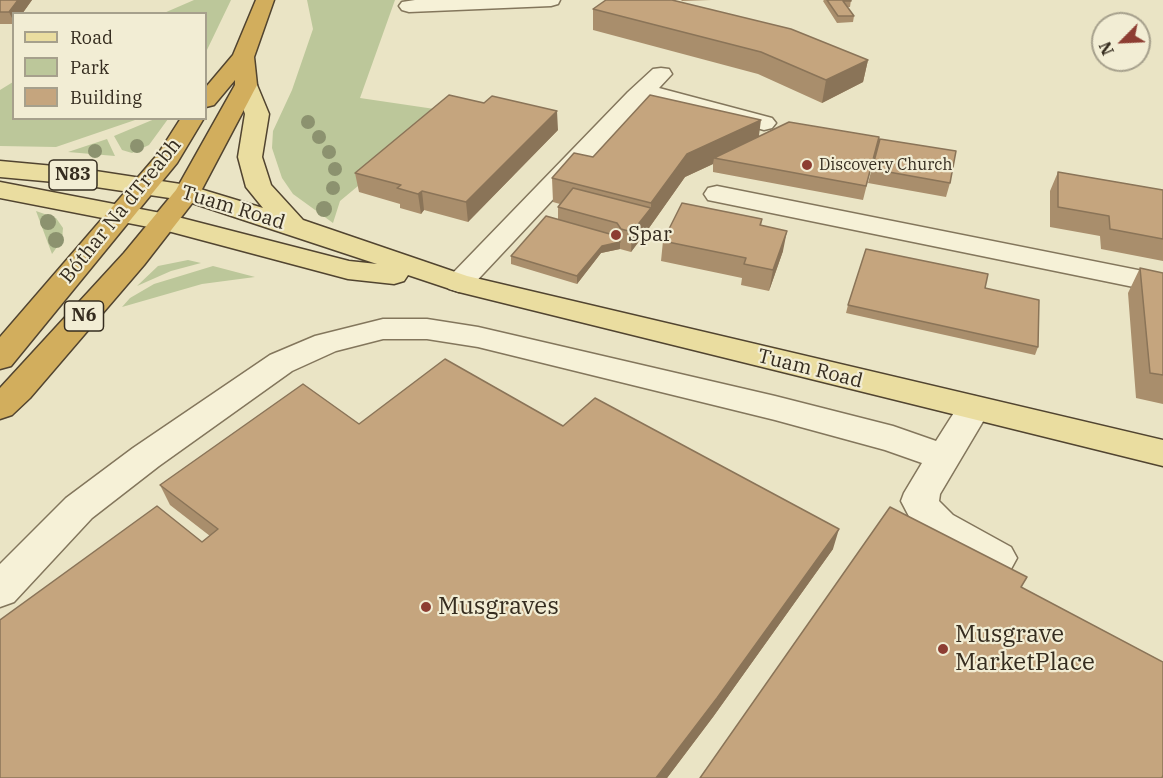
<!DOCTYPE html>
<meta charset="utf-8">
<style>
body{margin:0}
#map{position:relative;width:1163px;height:778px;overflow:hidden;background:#eae4c5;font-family:"IBM Plex Serif",serif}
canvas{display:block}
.legend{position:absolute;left:12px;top:12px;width:195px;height:108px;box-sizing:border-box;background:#f2edd4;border:2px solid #a6a08c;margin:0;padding:8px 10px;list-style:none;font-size:18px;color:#352c1f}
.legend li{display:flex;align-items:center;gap:12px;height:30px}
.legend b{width:30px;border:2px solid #a6a08c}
.north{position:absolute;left:1091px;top:12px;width:60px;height:60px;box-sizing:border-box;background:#f2edd4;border:2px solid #a6a08c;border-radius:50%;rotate:246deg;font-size:16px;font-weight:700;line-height:24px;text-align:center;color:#352c1f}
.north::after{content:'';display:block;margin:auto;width:21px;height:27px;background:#8d3d32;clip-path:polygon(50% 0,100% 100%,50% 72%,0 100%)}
</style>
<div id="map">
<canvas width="1163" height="778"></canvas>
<ul class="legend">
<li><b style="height:8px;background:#eadda0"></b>Road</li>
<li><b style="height:16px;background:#bcc79a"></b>Park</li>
<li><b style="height:16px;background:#c5a57e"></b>Building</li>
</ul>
<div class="north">N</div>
</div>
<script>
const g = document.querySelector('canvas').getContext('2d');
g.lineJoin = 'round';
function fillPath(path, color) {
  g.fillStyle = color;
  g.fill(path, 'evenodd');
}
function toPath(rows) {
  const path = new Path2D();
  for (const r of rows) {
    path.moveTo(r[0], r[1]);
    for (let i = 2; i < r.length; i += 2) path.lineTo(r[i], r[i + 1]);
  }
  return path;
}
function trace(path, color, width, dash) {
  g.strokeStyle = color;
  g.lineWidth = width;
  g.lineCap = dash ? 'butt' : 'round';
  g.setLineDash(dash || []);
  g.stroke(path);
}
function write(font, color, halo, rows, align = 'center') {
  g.font = font + ' "IBM Plex Serif",serif';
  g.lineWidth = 4.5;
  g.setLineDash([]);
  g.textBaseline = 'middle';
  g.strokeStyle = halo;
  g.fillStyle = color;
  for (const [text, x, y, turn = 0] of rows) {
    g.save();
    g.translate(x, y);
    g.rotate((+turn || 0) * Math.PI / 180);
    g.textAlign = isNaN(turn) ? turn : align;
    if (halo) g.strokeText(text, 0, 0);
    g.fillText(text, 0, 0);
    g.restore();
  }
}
const green = toPath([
 [194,0,231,0,206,52,206,14,164,13],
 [307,0,395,0,360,98,448,111,340,201,333,223,293,194,282,178,272,148,273,131,292,90,313,29],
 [13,82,14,118,138,119,56,147,0,146,0,90],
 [157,118,168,119,149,145,132,153,122,150,114,136],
 [107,139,115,156,68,152],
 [36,211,56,218,63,228,62,240,52,254],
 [188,260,201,263,171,271,137,286,158,266],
 [213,266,255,277,202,284,122,307,130,298,154,284]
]);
const minor = toPath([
 [415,0,560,0,558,4,551,6,409,12,402,10,399,6,402,2,415,0],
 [661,68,669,69,672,74,659,88,772,118,776,123,772,128,764,130,648,98,469,289,459,292,449,289,444,283,449,277,628,92,653,69,661,68],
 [717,186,1163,275,1163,293,708,200,704,194,708,188,717,186],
 [383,319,427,319,478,327,775,396,893,426,936,441,962,400,974,396,986,400,991,408,940,494,939,501,953,515,1011,547,1017,558,1011,569,997,574,983,569,927,537,913,524,901,501,904,493,922,463,885,450,775,420,478,347,427,339,383,339,336,351,292,371,159,466,92,518,14,602,0,607,0,564,66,498,133,448,270,355,315,336,383,319]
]);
const major = toPath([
 [246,78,254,80,257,85,269,114,262,157,271,185,303,220,467,276,1163,440,1163,466,459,292,408,275,404,281,394,284,348,279,164,230,0,198,0,182,166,214,349,261,377,264,183,200,76,184,0,177,0,161,76,168,187,185,263,208,246,187,238,157,245,114,235,85,238,80,246,78]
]);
const highway = toPath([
 [256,0,274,0,254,57,257,85,200,193,144,265,30,398,12,415,0,419,0,388,124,253,176,190,235,85,235,80,214,105,206,107,206,87,233,55,256,0],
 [181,118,204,118,177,163,11,366,0,369,0,337,158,154,181,118]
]);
const trees = [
 [308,122,7],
 [319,137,7],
 [137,146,7],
 [95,151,7],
 [329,152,7],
 [335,169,7],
 [333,188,7],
 [324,209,8],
 [48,222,8],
 [56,240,8]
];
const wall = toPath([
 [0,0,32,0,22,14,14,14,14,24,0,24],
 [681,0,711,0,682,1],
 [824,0,851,0,850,7,847,7,854,16,853,22,837,23,823,1],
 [593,9,868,60,863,82,822,103,758,74,593,30],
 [558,130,468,222,424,210,421,214,400,208,400,204,359,192,355,173],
 [759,136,879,137,863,200,713,172,713,164,685,177,649,228,631,252,620,249,601,253,577,284,511,264,511,256,558,220,558,207,560,204,553,202,552,178,593,157],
 [880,139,950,183,946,197,868,183],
 [1058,172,1163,190,1163,261,1101,249,1100,236,1050,227,1050,191],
 [762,219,761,226,783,251,769,291,741,285,742,278,661,261,663,241],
 [1140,268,1163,273,1163,404,1136,398,1128,293],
 [848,305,1038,347,1035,355,846,313],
 [359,424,563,426,833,549,713,717,667,778,0,778,202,542,210,536,170,505,160,485]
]);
const shadedWall = toPath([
 [18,0,32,0,22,14,14,14,14,22,9,12],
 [868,60,863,82,822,103,826,80],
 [557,111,558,130,468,222,466,202],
 [761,120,758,143,714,158,713,164,685,177,649,228,631,252,632,232,651,208,651,203,687,154],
 [422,191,424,210,421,214,418,194],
 [787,231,783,251,769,291,773,270],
 [620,242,620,249,601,253,577,284,577,276,602,246],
 [839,529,833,549,713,717,667,778,656,778]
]);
const building = toPath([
 [0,0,18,0,9,12,0,12,0,0],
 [606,0,672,0,791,29,868,60,826,80,761,52,593,9,606,0],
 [827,0,851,0,851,1,843,1,854,16,838,16,827,0],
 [449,95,484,103,492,96,557,111,466,202,422,191,418,194,397,188,401,185,355,173,449,95],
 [650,95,761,120,687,154,651,203,552,178,574,153,593,157,650,95],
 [789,122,879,137,866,186,714,158,789,122],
 [880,139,956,151,950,183,872,169,880,139],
 [1058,172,1163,190,1163,239,1110,229,1109,216,1058,207,1058,172],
 [573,188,651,208,632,232,621,229,617,223,558,207,573,188],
 [682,203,762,219,760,225,787,231,773,270,744,264,746,258,663,241,682,203],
 [546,216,617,236,620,242,602,246,577,276,511,256,546,216],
 [866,249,988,274,985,288,1039,300,1038,347,848,305,866,249],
 [1140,268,1163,273,1163,375,1150,373,1140,268],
 [445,359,563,426,595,398,839,529,717,698,656,778,0,778,0,620,157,506,202,542,218,529,160,485,303,384,359,424,445,359],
 [890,507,1027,577,1021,587,1163,662,1163,775,1162,778,700,778,890,507]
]);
const markers = [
 [807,165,6,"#8d3d32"],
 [616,235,6,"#8d3d32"],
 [426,607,6,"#8d3d32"],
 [943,649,6,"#8d3d32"]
];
const farPoinames = [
 ["Discovery Church",819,165]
];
const shields = [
 [73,175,48],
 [84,316,39]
];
const shieldNames = [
 ["N83",73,175],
 ["N6",84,316]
];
const streetNames = [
 ["Tuam Road",233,208,17],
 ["Bóthar Na dTreabh",121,211,-51],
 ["Tuam Road",810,369,14]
];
const poiNames = [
 ["Spar",628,235]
];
const nearPoinames = [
 ["Musgraves",438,607],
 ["Musgrave",955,635],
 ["MarketPlace",955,663]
];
fillPath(green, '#bcc79a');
trace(minor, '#83765c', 3);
trace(major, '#514430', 3);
trace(highway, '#514430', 3);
fillPath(minor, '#f6f1d7');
fillPath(major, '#eadda0');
fillPath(highway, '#d2ae5d');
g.fillStyle = '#8c926f';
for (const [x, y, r] of trees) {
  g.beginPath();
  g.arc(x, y, r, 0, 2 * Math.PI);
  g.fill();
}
fillPath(wall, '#a98e6c');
fillPath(shadedWall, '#8a7458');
fillPath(building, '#c5a57e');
trace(building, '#8a7458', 1.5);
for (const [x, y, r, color] of markers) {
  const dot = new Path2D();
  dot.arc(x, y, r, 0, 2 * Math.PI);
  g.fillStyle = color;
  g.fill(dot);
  trace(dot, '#f2edd4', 2);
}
write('16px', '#352c1f', '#f2edd4', farPoinames, 'left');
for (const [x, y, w] of shields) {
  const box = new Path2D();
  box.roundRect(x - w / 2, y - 15, w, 30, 4.5);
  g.fillStyle = '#f2edd4';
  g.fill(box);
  trace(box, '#352c1f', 1.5);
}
write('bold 18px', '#352c1f', null, shieldNames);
write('20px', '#352c1f', '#f2edd4', streetNames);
write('20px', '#352c1f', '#f2edd4', poiNames, 'left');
write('24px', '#352c1f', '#f2edd4', nearPoinames, 'left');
</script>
